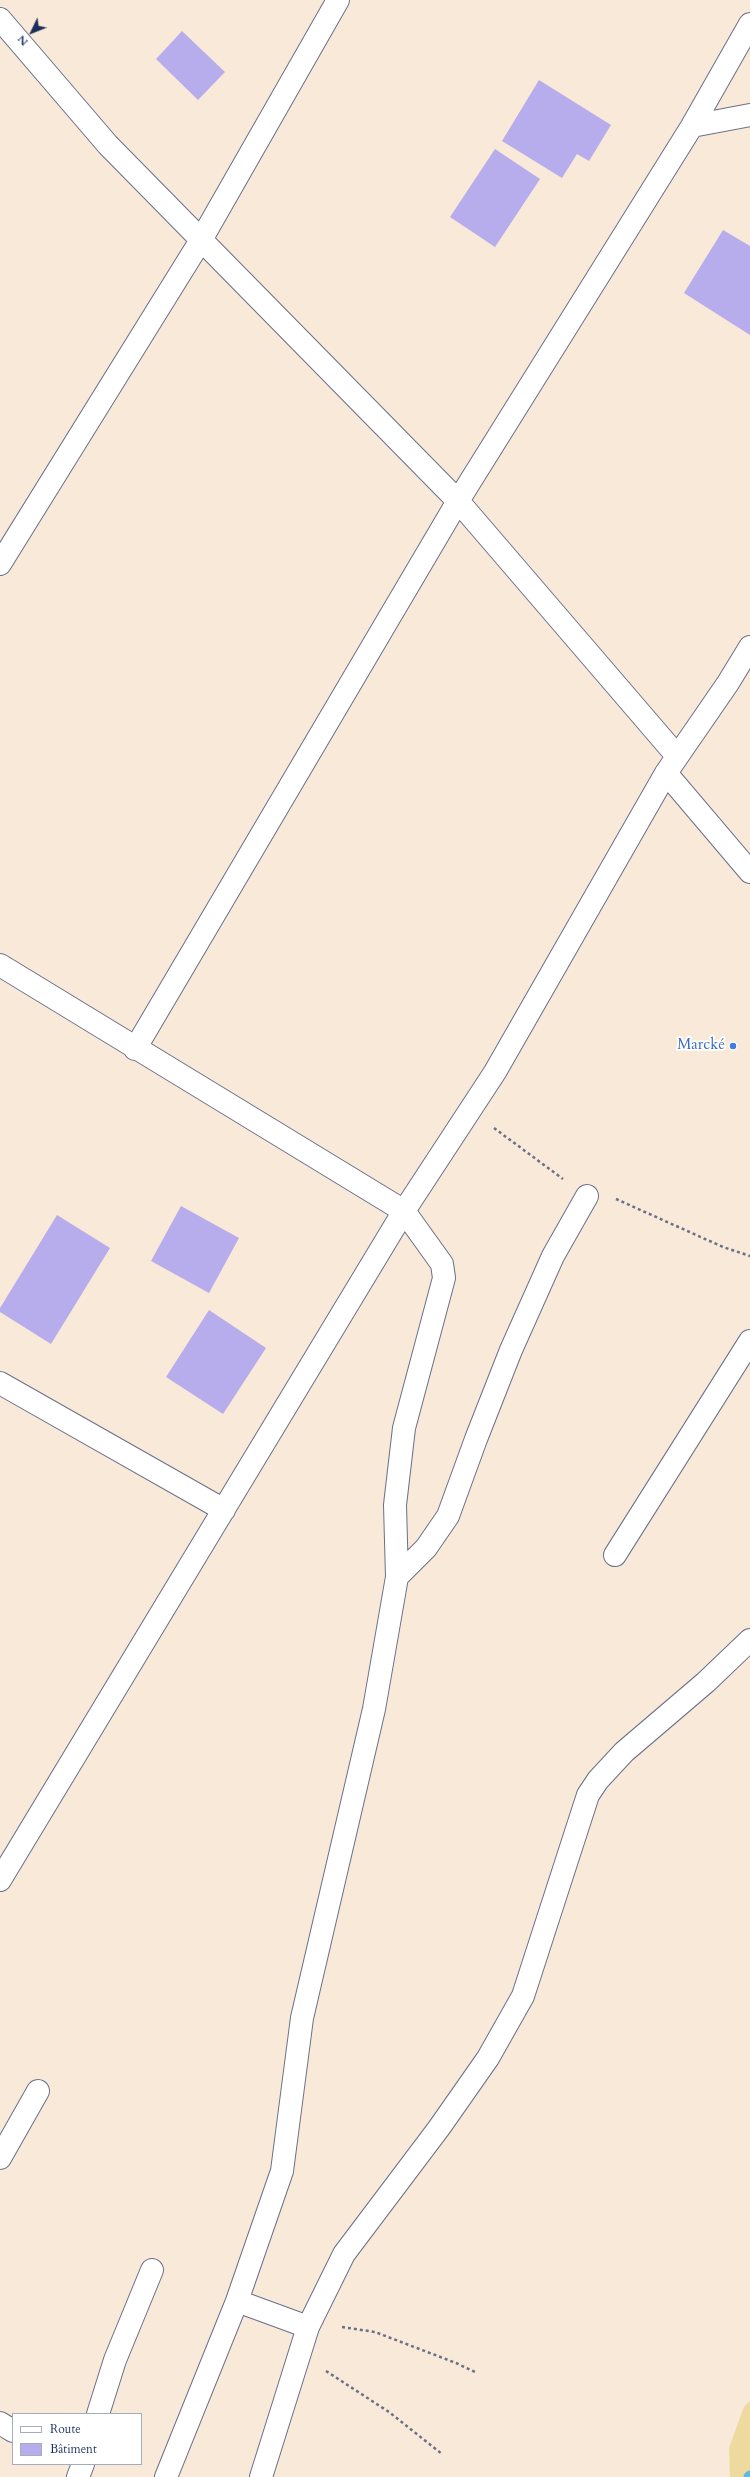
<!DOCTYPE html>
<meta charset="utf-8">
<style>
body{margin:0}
#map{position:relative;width:750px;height:2477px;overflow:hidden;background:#f9e9d8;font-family:Cardo,serif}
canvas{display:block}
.legend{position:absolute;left:12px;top:2413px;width:130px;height:52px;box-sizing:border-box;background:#fff;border:1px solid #a4acbf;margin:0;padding:5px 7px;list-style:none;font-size:12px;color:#1b2f5e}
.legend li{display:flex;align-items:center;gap:8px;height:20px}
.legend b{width:20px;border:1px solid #a4acbf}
.north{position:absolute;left:12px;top:12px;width:40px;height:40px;-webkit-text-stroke:3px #fff;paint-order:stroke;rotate:227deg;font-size:11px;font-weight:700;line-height:16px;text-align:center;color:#1b2f5e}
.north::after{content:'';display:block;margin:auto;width:14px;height:18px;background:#1b2f5e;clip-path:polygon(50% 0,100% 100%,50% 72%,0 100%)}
</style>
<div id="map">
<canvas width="750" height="2477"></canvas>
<ul class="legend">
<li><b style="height:5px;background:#fff"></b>Route</li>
<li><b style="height:11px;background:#b7adec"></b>Bâtiment</li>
</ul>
<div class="north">N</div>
</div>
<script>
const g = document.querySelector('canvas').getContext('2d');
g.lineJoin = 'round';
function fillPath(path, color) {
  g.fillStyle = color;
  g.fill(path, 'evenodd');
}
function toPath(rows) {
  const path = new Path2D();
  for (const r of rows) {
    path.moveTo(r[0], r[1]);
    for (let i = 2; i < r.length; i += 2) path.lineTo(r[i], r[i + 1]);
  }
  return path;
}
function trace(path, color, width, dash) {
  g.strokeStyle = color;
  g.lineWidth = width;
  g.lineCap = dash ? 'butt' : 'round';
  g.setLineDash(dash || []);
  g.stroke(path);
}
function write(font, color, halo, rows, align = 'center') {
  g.font = font + ' Cardo,serif';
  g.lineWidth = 3.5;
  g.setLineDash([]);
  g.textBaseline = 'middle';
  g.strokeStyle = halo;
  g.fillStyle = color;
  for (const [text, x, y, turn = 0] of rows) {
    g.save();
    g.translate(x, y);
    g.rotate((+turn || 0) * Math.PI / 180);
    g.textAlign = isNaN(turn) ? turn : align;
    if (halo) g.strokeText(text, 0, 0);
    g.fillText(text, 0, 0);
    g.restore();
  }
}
const sand = toPath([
 [750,2401,750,2477,730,2477,729,2448,744,2407]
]);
const stream = toPath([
 [749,2477,750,2476]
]);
const building = toPath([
 [182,31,225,72,198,100,156,59],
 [539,80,611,125,589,161,577,154,562,178,502,141],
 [495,149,540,179,495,247,450,217],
 [723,230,750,246,750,335,684,293],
 [181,1206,239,1238,209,1293,151,1261],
 [57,1215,110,1248,51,1344,0,1312,0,1308],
 [209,1310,266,1348,223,1414,166,1377]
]);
const path = toPath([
 [494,1128,563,1179],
 [616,1199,723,1247,750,1256],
 [342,2327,375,2332,456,2363,477,2373],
 [326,2371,389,2412,442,2454]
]);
const street = toPath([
 [0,19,108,145,458,501,677,756],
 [692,126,750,115],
 [0,564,201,240,338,0],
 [666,773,750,872],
 [0,965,404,1211,442,1264,444,1278,404,1428,395,1505,397,1577,374,1709,302,2018,282,2171,237,2301,308,2327],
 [135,1049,458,501,692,126,750,24],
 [0,1383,224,1510],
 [615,1555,750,1341],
 [397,1577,426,1548,448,1516,476,1439,511,1350,553,1256,587,1196],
 [0,1880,404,1211,495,1072,666,773,728,683,750,647],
 [0,2158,38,2091],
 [98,2414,115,2360,152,2270],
 [0,2423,13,2431],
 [78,2477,83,2464],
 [166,2477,237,2301],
 [261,2477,308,2327,344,2254,439,2128,488,2058,523,1996,588,1795,598,1780,624,1752,706,1682,750,1640]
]);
const markers = [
 [733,1046,4,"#3f7fe0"]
];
const shopNames = [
 ["Marcké",725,1046]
];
fillPath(sand, '#eeda9e');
trace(stream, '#63b7df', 11);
fillPath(building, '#b7adec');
trace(street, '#697089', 24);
trace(path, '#697089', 2.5, [3, 3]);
trace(street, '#fff', 22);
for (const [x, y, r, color] of markers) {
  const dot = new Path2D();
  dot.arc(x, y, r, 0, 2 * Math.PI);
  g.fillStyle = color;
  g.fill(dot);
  trace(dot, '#fff', 1.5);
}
write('15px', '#366cbe', '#fff', shopNames, 'right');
</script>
